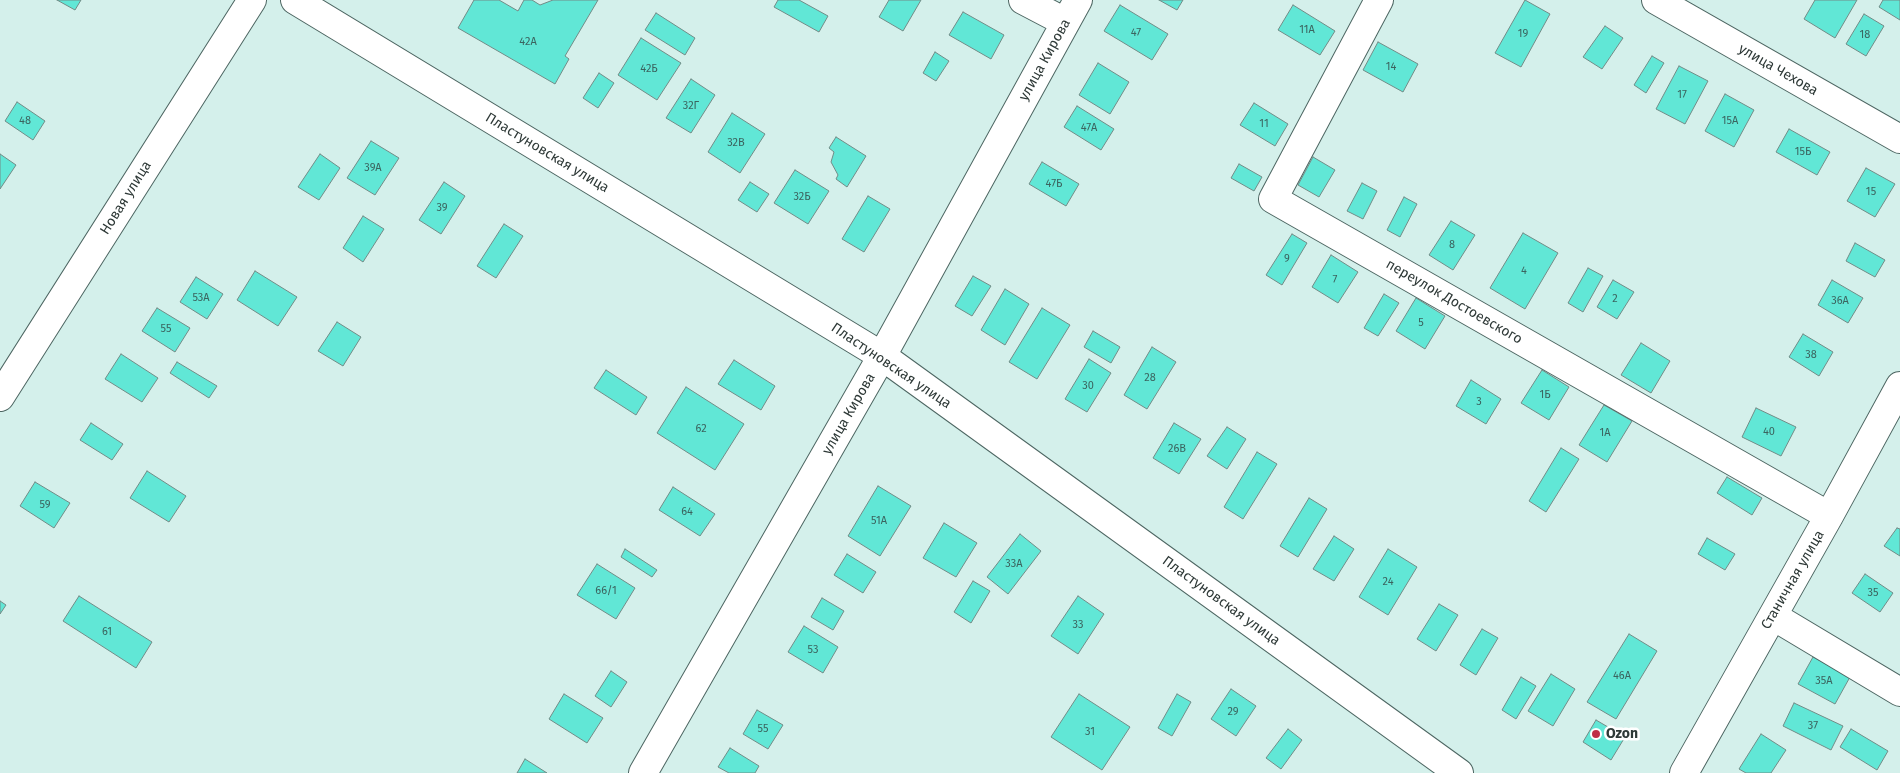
<!DOCTYPE html>
<meta charset="utf-8">
<style>
body{margin:0}
canvas{display:block;background:#d4f0eb}
</style>
<canvas width="1900" height="773"></canvas>
<script>
const g = document.querySelector('canvas').getContext('2d');
g.lineJoin = 'round';
function fillPath(path, color) {
  g.fillStyle = color;
  g.fill(path, 'evenodd');
}
function toPath(rows) {
  const path = new Path2D();
  for (const r of rows) {
    path.moveTo(r[0], r[1]);
    for (let i = 2; i < r.length; i += 2) path.lineTo(r[i], r[i + 1]);
  }
  return path;
}
function trace(path, color, width, dash) {
  g.strokeStyle = color;
  g.lineWidth = width;
  g.lineCap = dash ? 'butt' : 'round';
  g.setLineDash(dash || []);
  g.stroke(path);
}
function write(font, color, halo, rows, align = 'center') {
  g.font = font + ' "Fira Sans",sans-serif';
  g.lineWidth = 5;
  g.setLineDash([]);
  g.textBaseline = 'middle';
  g.strokeStyle = halo;
  g.fillStyle = color;
  for (const [text, x, y, turn = 0] of rows) {
    g.save();
    g.translate(x, y);
    g.rotate((+turn || 0) * Math.PI / 180);
    g.textAlign = isNaN(turn) ? turn : align;
    if (halo) g.strokeText(text, 0, 0);
    g.fillText(text, 0, 0);
    g.restore();
  }
}
const building = toPath([
 [57,0,81,0,75,10,57,0],
 [474,0,499,0,518,11,524,0,532,0,540,5,553,0,598,0,565,56,569,59,555,84,458,28,474,0],
 [778,0,799,0,828,16,819,32,774,7,778,0],
 [889,0,921,0,903,31,879,17,889,0],
 [1159,0,1183,0,1177,10,1159,0],
 [1525,0,1550,14,1521,67,1495,53,1525,0],
 [1815,0,1857,0,1835,38,1804,19,1815,0],
 [1883,0,1900,0,1900,20,1879,7,1883,0],
 [1120,5,1168,34,1152,60,1104,31,1120,5],
 [1293,5,1335,31,1320,55,1278,30,1293,5],
 [963,12,1004,35,991,59,949,35,963,12],
 [656,13,695,38,685,55,645,30,656,13],
 [1864,14,1884,26,1866,56,1846,44,1864,14],
 [1605,26,1623,38,1602,69,1583,57,1605,26],
 [641,38,681,63,657,100,618,75,641,38],
 [1378,42,1418,64,1403,92,1363,70,1378,42],
 [935,52,949,61,936,81,923,73,935,52],
 [1652,56,1664,63,1646,93,1634,85,1652,56],
 [1098,63,1129,82,1110,114,1079,95,1098,63],
 [1679,66,1708,81,1685,124,1656,109,1679,66],
 [599,73,614,83,598,108,583,98,599,73],
 [691,79,715,95,691,133,666,118,691,79],
 [1725,94,1754,110,1734,147,1705,131,1725,94],
 [17,102,45,121,33,140,5,121,17,102],
 [1254,103,1288,124,1275,146,1240,125,1254,103],
 [1077,106,1114,129,1101,150,1064,127,1077,106],
 [732,113,765,134,740,173,708,152,732,113],
 [1789,129,1830,152,1817,175,1776,152,1789,129],
 [836,137,866,156,847,187,836,179,838,175,831,162,834,152,829,148,836,137],
 [371,141,399,158,375,195,347,178,371,141],
 [0,154,16,165,0,189,0,154],
 [320,154,340,168,319,200,298,187,320,154],
 [1313,157,1335,170,1319,197,1298,185,1313,157],
 [1042,162,1079,184,1066,206,1029,184,1042,162],
 [1239,164,1262,177,1254,191,1231,178,1239,164],
 [1866,168,1895,184,1875,217,1847,201,1866,168],
 [795,170,829,191,808,224,774,203,795,170],
 [444,182,465,196,441,234,419,220,444,182],
 [750,182,769,194,757,212,738,200,750,182],
 [1362,183,1377,191,1363,219,1347,211,1362,183],
 [868,196,890,209,864,252,842,239,868,196],
 [1404,197,1417,204,1400,237,1387,230,1404,197],
 [363,216,384,229,363,262,343,248,363,216],
 [1451,221,1475,235,1453,270,1429,255,1451,221],
 [504,224,523,236,496,278,477,266,504,224],
 [1523,233,1558,253,1525,309,1490,288,1523,233],
 [1292,234,1307,243,1282,285,1266,275,1292,234],
 [1855,243,1885,260,1875,277,1846,261,1855,243],
 [1331,255,1358,272,1338,303,1312,287,1331,255],
 [1588,268,1603,276,1583,312,1568,303,1588,268],
 [255,271,297,297,278,326,237,300,255,271],
 [973,276,991,286,972,316,955,306,973,276],
 [196,277,223,294,207,319,180,302,196,277],
 [1613,280,1634,292,1617,319,1597,307,1613,280],
 [1832,280,1863,298,1848,323,1818,305,1832,280],
 [1005,289,1029,304,1005,345,981,330,1005,289],
 [1384,294,1399,303,1378,336,1364,328,1384,294],
 [1416,298,1445,316,1425,349,1396,331,1416,298],
 [157,308,190,328,175,352,142,331,157,308],
 [1042,308,1070,325,1037,379,1009,362,1042,308],
 [337,322,361,337,343,366,318,351,337,322],
 [1093,331,1120,347,1111,363,1084,347,1093,331],
 [1803,334,1833,352,1819,376,1789,357,1803,334],
 [1641,343,1670,361,1651,393,1621,375,1641,343],
 [1152,347,1176,362,1147,409,1124,395,1152,347],
 [121,354,158,378,142,402,105,379,121,354],
 [1089,359,1111,373,1087,412,1065,399,1089,359],
 [734,360,775,386,761,410,718,384,734,360],
 [177,362,217,386,209,398,170,373,177,362],
 [606,370,647,397,636,415,594,388,606,370],
 [1542,370,1569,387,1549,420,1521,403,1542,370],
 [1471,380,1501,399,1486,424,1456,406,1471,380],
 [686,387,744,424,715,470,657,433,686,387],
 [1604,405,1632,421,1607,462,1579,445,1604,405],
 [1756,408,1796,427,1781,456,1742,437,1756,408],
 [91,423,123,444,112,460,80,440,91,423],
 [1174,423,1201,439,1179,474,1153,458,1174,423],
 [1227,427,1246,439,1227,469,1207,456,1227,427],
 [1561,448,1579,459,1546,512,1529,501,1561,448],
 [1257,452,1277,464,1243,519,1224,507,1257,452],
 [147,471,186,496,169,522,130,498,147,471],
 [1727,477,1762,498,1752,515,1717,493,1727,477],
 [35,482,70,503,54,528,20,506,35,482],
 [878,486,911,506,880,556,848,536,878,486],
 [673,487,715,514,700,536,659,510,673,487],
 [1309,498,1327,509,1298,557,1280,546,1309,498],
 [944,523,977,543,956,577,923,558,944,523],
 [1897,528,1900,529,1900,556,1884,546,1897,528],
 [1020,534,1041,551,1008,594,987,577,1020,534],
 [1334,536,1354,549,1334,581,1313,569,1334,536],
 [1707,538,1735,554,1725,570,1698,554,1707,538],
 [625,549,657,570,652,577,621,557,625,549],
 [1388,549,1417,567,1388,615,1359,597,1388,549],
 [847,554,876,572,863,593,834,575,847,554],
 [597,564,635,588,616,619,577,595,597,564],
 [1865,574,1893,593,1880,612,1852,593,1865,574],
 [973,581,990,591,971,623,954,612,973,581],
 [79,596,152,642,136,668,63,621,79,596],
 [1078,596,1104,614,1078,654,1051,636,1078,596],
 [822,598,844,611,833,630,811,617,822,598],
 [0,601,6,605,0,614,0,601],
 [1439,604,1458,615,1436,651,1417,639,1439,604],
 [804,626,838,647,823,673,788,652,804,626],
 [1482,629,1498,638,1476,675,1460,665,1482,629],
 [1629,634,1657,651,1616,719,1587,702,1629,634],
 [1813,657,1850,677,1835,704,1798,684,1813,657],
 [611,671,627,682,611,707,595,696,611,671],
 [1551,674,1575,689,1553,726,1528,711,1551,674],
 [1521,677,1536,686,1516,719,1502,710,1521,677],
 [1231,689,1256,706,1236,736,1211,719,1231,689],
 [564,694,603,718,587,743,549,719,564,694],
 [1079,694,1130,727,1102,770,1051,737,1079,694],
 [1177,694,1191,702,1172,736,1158,728,1177,694],
 [1794,703,1843,726,1831,750,1783,726,1794,703],
 [757,710,783,725,768,749,743,734,757,710],
 [1596,720,1625,737,1611,760,1583,742,1596,720],
 [1288,729,1302,740,1281,769,1266,758,1288,729],
 [1851,729,1888,751,1877,770,1840,747,1851,729],
 [1761,734,1786,750,1771,773,1746,773,1739,769,1761,734],
 [730,748,759,766,755,773,729,773,718,767,730,748],
 [525,759,547,773,517,773,525,759]
]);
const minor = toPath([
 [295,0,882,356,1459,773],
 [1023,0,1065,22],
 [1379,0,1273,199,1829,516],
 [1656,0,1900,139],
 [0,397,252,0],
 [1773,616,1900,692],
 [643,773,882,356,1078,0],
 [1684,773,1829,516,1900,386]
]);
const markers = [
 [1596,734,5,"#bf2e47"]
];
const numberNames = [
 ["11А",1307,30],
 ["47",1136,33],
 ["19",1523,34],
 ["18",1865,35],
 ["42А",528,42],
 ["14",1391,67],
 ["42Б",649,69],
 ["17",1682,95],
 ["32Г",691,106],
 ["48",25,121],
 ["15А",1730,121],
 ["11",1264,124],
 ["47А",1089,128],
 ["32В",736,143],
 ["15Б",1803,152],
 ["39А",373,168],
 ["47Б",1054,184],
 ["15",1871,192],
 ["32Б",802,197],
 ["39",442,208],
 ["8",1452,245],
 ["9",1287,259],
 ["4",1524,271],
 ["7",1335,280],
 ["53А",201,298],
 ["2",1615,299],
 ["36А",1840,301],
 ["5",1421,323],
 ["55",166,329],
 ["38",1811,355],
 ["28",1150,378],
 ["30",1088,386],
 ["1Б",1545,395],
 ["3",1479,402],
 ["62",701,429],
 ["40",1769,432],
 ["1А",1605,433],
 ["26В",1177,449],
 ["59",45,505],
 ["64",687,512],
 ["51А",879,521],
 ["33А",1014,564],
 ["24",1388,582],
 ["66/1",606,591],
 ["35",1873,593],
 ["33",1078,625],
 ["61",107,632],
 ["53",813,650],
 ["46А",1622,676],
 ["35А",1824,681],
 ["29",1233,712],
 ["37",1813,726],
 ["55",763,729],
 ["31",1090,732]
];
const streetNames = [
 ["улица Кирова",1045,60,-61],
 ["улица Чехова",1778,70,30],
 ["Пластуновская улица",547,153,31],
 ["Новая улица",126,198,-58],
 ["переулок Достоевского",1454,302,30],
 ["Пластуновская улица",891,366,34],
 ["улица Кирова",849,414,-60],
 ["Станичная улица",1793,580,-60],
 ["Пластуновская улица",1221,601,36]
];
const poiNames = [
 ["Ozon",1606,734]
];
fillPath(building, '#61e7d6');
trace(building, '#728c87', 1);
trace(minor, '#4d6662', 30);
trace(minor, '#fff', 28);
for (const [x, y, r, color] of markers) {
  const dot = new Path2D();
  dot.arc(x, y, r, 0, 2 * Math.PI);
  g.fillStyle = color;
  g.fill(dot);
  trace(dot, '#fff', 2);
}
write('11px', '#3b645f', null, numberNames);
write('14px', '#2e3937', '#fff', streetNames);
write('bold 14px', '#2e3937', '#fff', poiNames, 'left');
</script>
